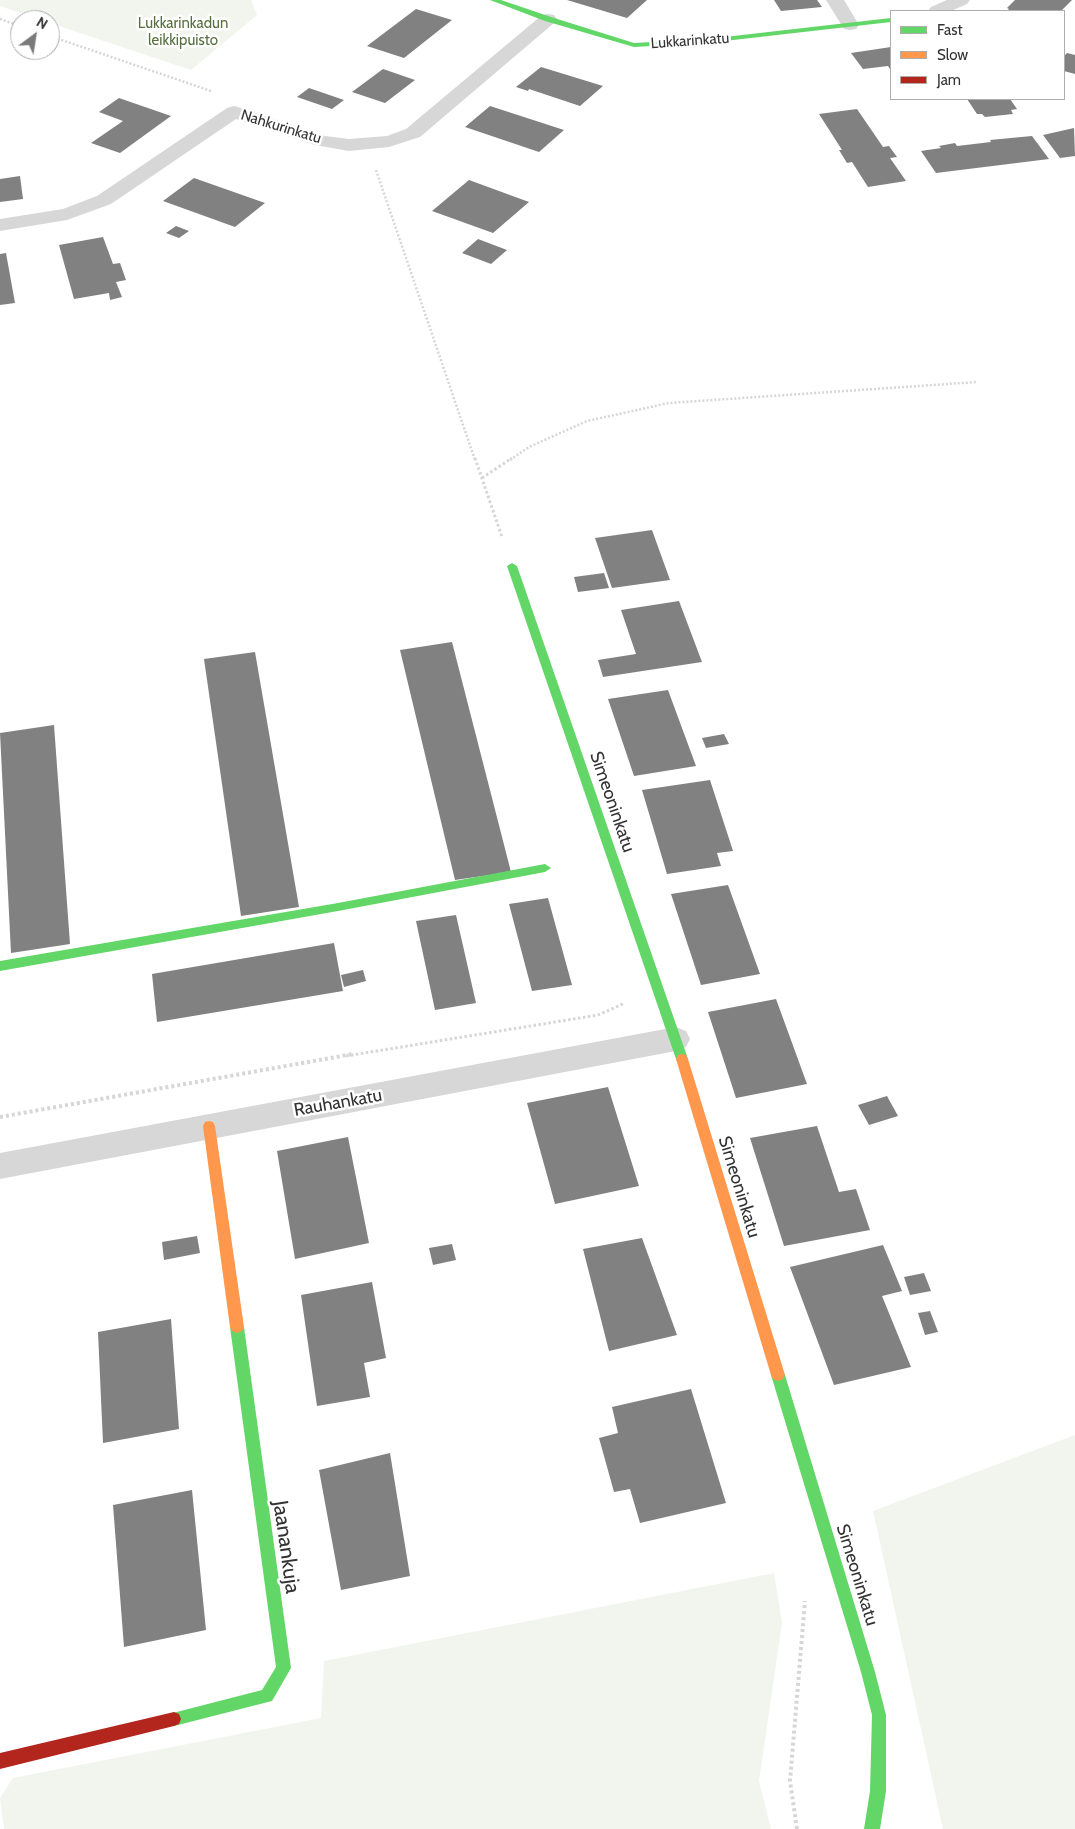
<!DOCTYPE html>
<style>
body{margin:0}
#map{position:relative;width:1075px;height:1829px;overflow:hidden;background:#fff;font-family:Cabin,sans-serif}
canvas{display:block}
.legend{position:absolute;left:890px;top:10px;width:175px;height:90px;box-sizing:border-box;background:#fff;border:1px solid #adadad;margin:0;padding:6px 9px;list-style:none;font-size:15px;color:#333}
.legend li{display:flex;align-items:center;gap:10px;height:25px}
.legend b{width:25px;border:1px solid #adadad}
.north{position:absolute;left:10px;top:10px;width:50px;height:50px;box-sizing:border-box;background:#fff;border:1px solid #adadad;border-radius:50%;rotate:31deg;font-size:14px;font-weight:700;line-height:20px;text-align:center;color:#333}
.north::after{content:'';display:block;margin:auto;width:18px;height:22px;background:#7a7a7a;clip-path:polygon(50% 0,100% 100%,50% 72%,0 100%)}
</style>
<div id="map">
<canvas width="1075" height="1829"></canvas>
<ul class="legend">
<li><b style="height:6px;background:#63d668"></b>Fast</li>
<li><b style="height:6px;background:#ff974d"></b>Slow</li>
<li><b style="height:6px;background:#b3261e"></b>Jam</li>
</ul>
<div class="north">N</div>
</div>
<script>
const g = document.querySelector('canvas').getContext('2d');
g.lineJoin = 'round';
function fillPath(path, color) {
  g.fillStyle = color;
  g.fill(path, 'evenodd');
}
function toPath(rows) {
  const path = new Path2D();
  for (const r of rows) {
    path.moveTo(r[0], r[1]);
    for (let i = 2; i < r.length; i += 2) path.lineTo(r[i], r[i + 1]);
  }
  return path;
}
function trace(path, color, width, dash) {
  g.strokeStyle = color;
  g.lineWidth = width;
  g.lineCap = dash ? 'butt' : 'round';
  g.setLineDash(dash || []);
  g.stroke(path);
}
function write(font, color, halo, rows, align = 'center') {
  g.font = font + ' Cabin,sans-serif';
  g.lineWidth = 5;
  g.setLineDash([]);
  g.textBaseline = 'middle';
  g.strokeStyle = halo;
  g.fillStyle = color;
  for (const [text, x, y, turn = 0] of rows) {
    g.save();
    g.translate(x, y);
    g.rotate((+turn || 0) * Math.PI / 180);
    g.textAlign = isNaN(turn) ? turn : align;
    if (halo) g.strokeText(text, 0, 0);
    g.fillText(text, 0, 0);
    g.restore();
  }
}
const green = toPath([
 [0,0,251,0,257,15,191,70,50,23,50,20,41,20,0,6],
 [1075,1435,1075,1829,943,1829,873,1511],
 [774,1573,782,1623,759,1781,771,1829,4,1829,0,1798,13,1778,321,1718,324,1661]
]);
const building = toPath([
 [567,0,647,0,627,18],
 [774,0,817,0,822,7,781,11],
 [1015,0,1072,0,1061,11,1007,11,1009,9,1007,8],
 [416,9,452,20,404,58,367,46],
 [891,47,890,69,888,66,863,69,851,53],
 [1067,53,1075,55,1075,74,1064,71,1064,56],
 [541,67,603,86,580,106,529,89,528,91,516,87],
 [383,69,415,80,385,103,352,92],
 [309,88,344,100,332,109,297,97],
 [119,98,171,116,120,153,91,143,123,121,99,112],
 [967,99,1010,99,1017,109,1011,110,1013,114,985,117,982,114,977,114],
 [490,106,564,130,539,152,465,127],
 [857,109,883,147,889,146,897,157,890,158,906,181,868,187,852,162,847,163,839,150,842,150,819,114],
 [1074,128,1075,156,1060,158,1043,135],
 [1032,136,1049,159,936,173,921,151,941,148,939,146,955,143,957,146,991,142,990,140],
 [20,176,23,199,0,202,0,179],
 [194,178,265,203,235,227,163,201],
 [469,180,529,202,493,233,432,211],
 [176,226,189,231,179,238,166,233],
 [103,237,113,264,120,263,126,280,116,282,122,297,110,300,109,293,74,299,59,245],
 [478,239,507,250,491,264,462,253],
 [6,253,15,303,0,305,0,254],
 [652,530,670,580,612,588,595,538],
 [604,573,609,588,578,592,574,577],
 [679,601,702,662,603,677,598,660,636,654,621,610],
 [452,642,511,872,455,880,400,650],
 [255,652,299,907,241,916,204,659],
 [668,690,696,766,634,776,608,699],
 [54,725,70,944,11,953,0,733],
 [724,734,729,744,706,748,702,738],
 [710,780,733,851,717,853,721,866,667,874,642,790],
 [728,885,760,974,701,985,671,894],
 [548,898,572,985,532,991,509,904],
 [456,915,476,1003,435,1010,416,921],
 [334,943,343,991,157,1022,152,974],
 [363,970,366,981,344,987,341,975],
 [776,999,807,1084,736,1098,708,1012],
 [608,1087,639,1186,555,1204,527,1103],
 [887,1096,898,1116,869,1125,858,1105],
 [817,1126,839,1192,856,1189,870,1230,784,1246,750,1138],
 [348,1137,369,1243,295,1259,277,1151],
 [197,1236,200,1253,164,1260,162,1242],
 [642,1238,677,1335,609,1351,583,1249],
 [452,1244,456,1260,433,1265,429,1248],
 [883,1245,902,1291,882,1296,911,1367,834,1385,790,1267],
 [924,1273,931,1291,910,1295,904,1277],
 [372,1282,386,1358,364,1363,370,1397,317,1406,301,1295],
 [930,1311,938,1332,925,1335,918,1313],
 [171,1319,179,1429,103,1443,98,1332],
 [691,1389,726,1503,640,1523,630,1489,614,1492,599,1438,618,1433,612,1407],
 [390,1453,410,1576,341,1590,319,1470],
 [192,1490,206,1630,124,1647,113,1505]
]);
const pathFar2 = toPath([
 [0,19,20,26],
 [50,36,211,91],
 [376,170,475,460],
 [510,460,529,447,587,421,669,403,977,382]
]);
const pathFar1 = toPath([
 [475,458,502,537],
 [482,478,512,458],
 [346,1056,598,1015,625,1003]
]);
const path = toPath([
 [0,1117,353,1054],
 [797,1829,790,1781,805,1601]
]);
const street = toPath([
 [826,0,844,0,859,25,856,29,850,30,844,29,826,0],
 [947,0,970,0,967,4,951,11,928,11,931,7,947,0],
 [548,14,554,15,557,19,554,23,420,137,389,147,349,151,315,145,236,119,111,204,67,220,0,231,0,219,63,209,97,196,227,108,234,106,241,108,325,136,349,139,387,136,406,129,542,15,548,14],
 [676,1027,686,1031,690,1039,686,1047,676,1051,0,1179,0,1153,676,1027]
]);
const fast = toPath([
 [490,0,501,0,551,17,634,43,707,39,891,18,891,22,707,43,634,47,545,21,490,0],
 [512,563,517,566,688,1059,686,1063,682,1064,678,1063,676,1059,507,566,512,563],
 [545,864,551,868,545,872,338,911,0,971,0,961,338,903,545,864],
 [237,1321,242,1323,244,1327,291,1668,272,1701,174,1726,169,1724,167,1719,169,1714,262,1690,276,1667,230,1327,232,1323,237,1321],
 [778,1369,783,1371,785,1375,875,1672,886,1715,886,1791,880,1829,864,1829,870,1791,872,1715,861,1672,771,1375,773,1371,778,1369]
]);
const slow = toPath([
 [682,1054,686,1055,688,1059,785,1375,783,1379,778,1381,773,1379,771,1375,676,1059,678,1055,682,1054],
 [209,1121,213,1122,215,1126,244,1327,242,1331,237,1333,232,1331,230,1327,203,1126,205,1122,209,1121]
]);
const jam = toPath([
 [174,1712,179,1714,181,1719,179,1724,174,1726,0,1769,0,1753,174,1712]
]);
const farParknames = [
 ["Lukkarinkadun",183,24],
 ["leikkipuisto",183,41]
];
const farStreetnames = [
 ["Lukkarinkatu",690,41,-4],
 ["Nahkurinkatu",281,127,17]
];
const streetNames = [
 ["Simeoninkatu",612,802,71],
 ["Rauhankatu",338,1103,-10],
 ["Simeoninkatu",739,1187,73],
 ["Simeoninkatu",857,1575,73]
];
const nearStreetnames = [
 ["Jaanankuja",286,1547,82]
];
fillPath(green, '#f1f5ed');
fillPath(building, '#818181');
trace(pathFar2, '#d6d6d6', 2.5, [2, 2]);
trace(pathFar1, '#d6d6d6', 3, [2.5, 2.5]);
trace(path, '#d6d6d6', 4, [3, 3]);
fillPath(street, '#d7d7d7');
fillPath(fast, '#63d668');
fillPath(slow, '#ff974d');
fillPath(jam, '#b3261e');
write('15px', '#56703f', '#fff', farParknames);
write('15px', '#333', '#fff', farStreetnames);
write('18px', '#333', '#fff', streetNames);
write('21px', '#333', '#fff', nearStreetnames);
</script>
